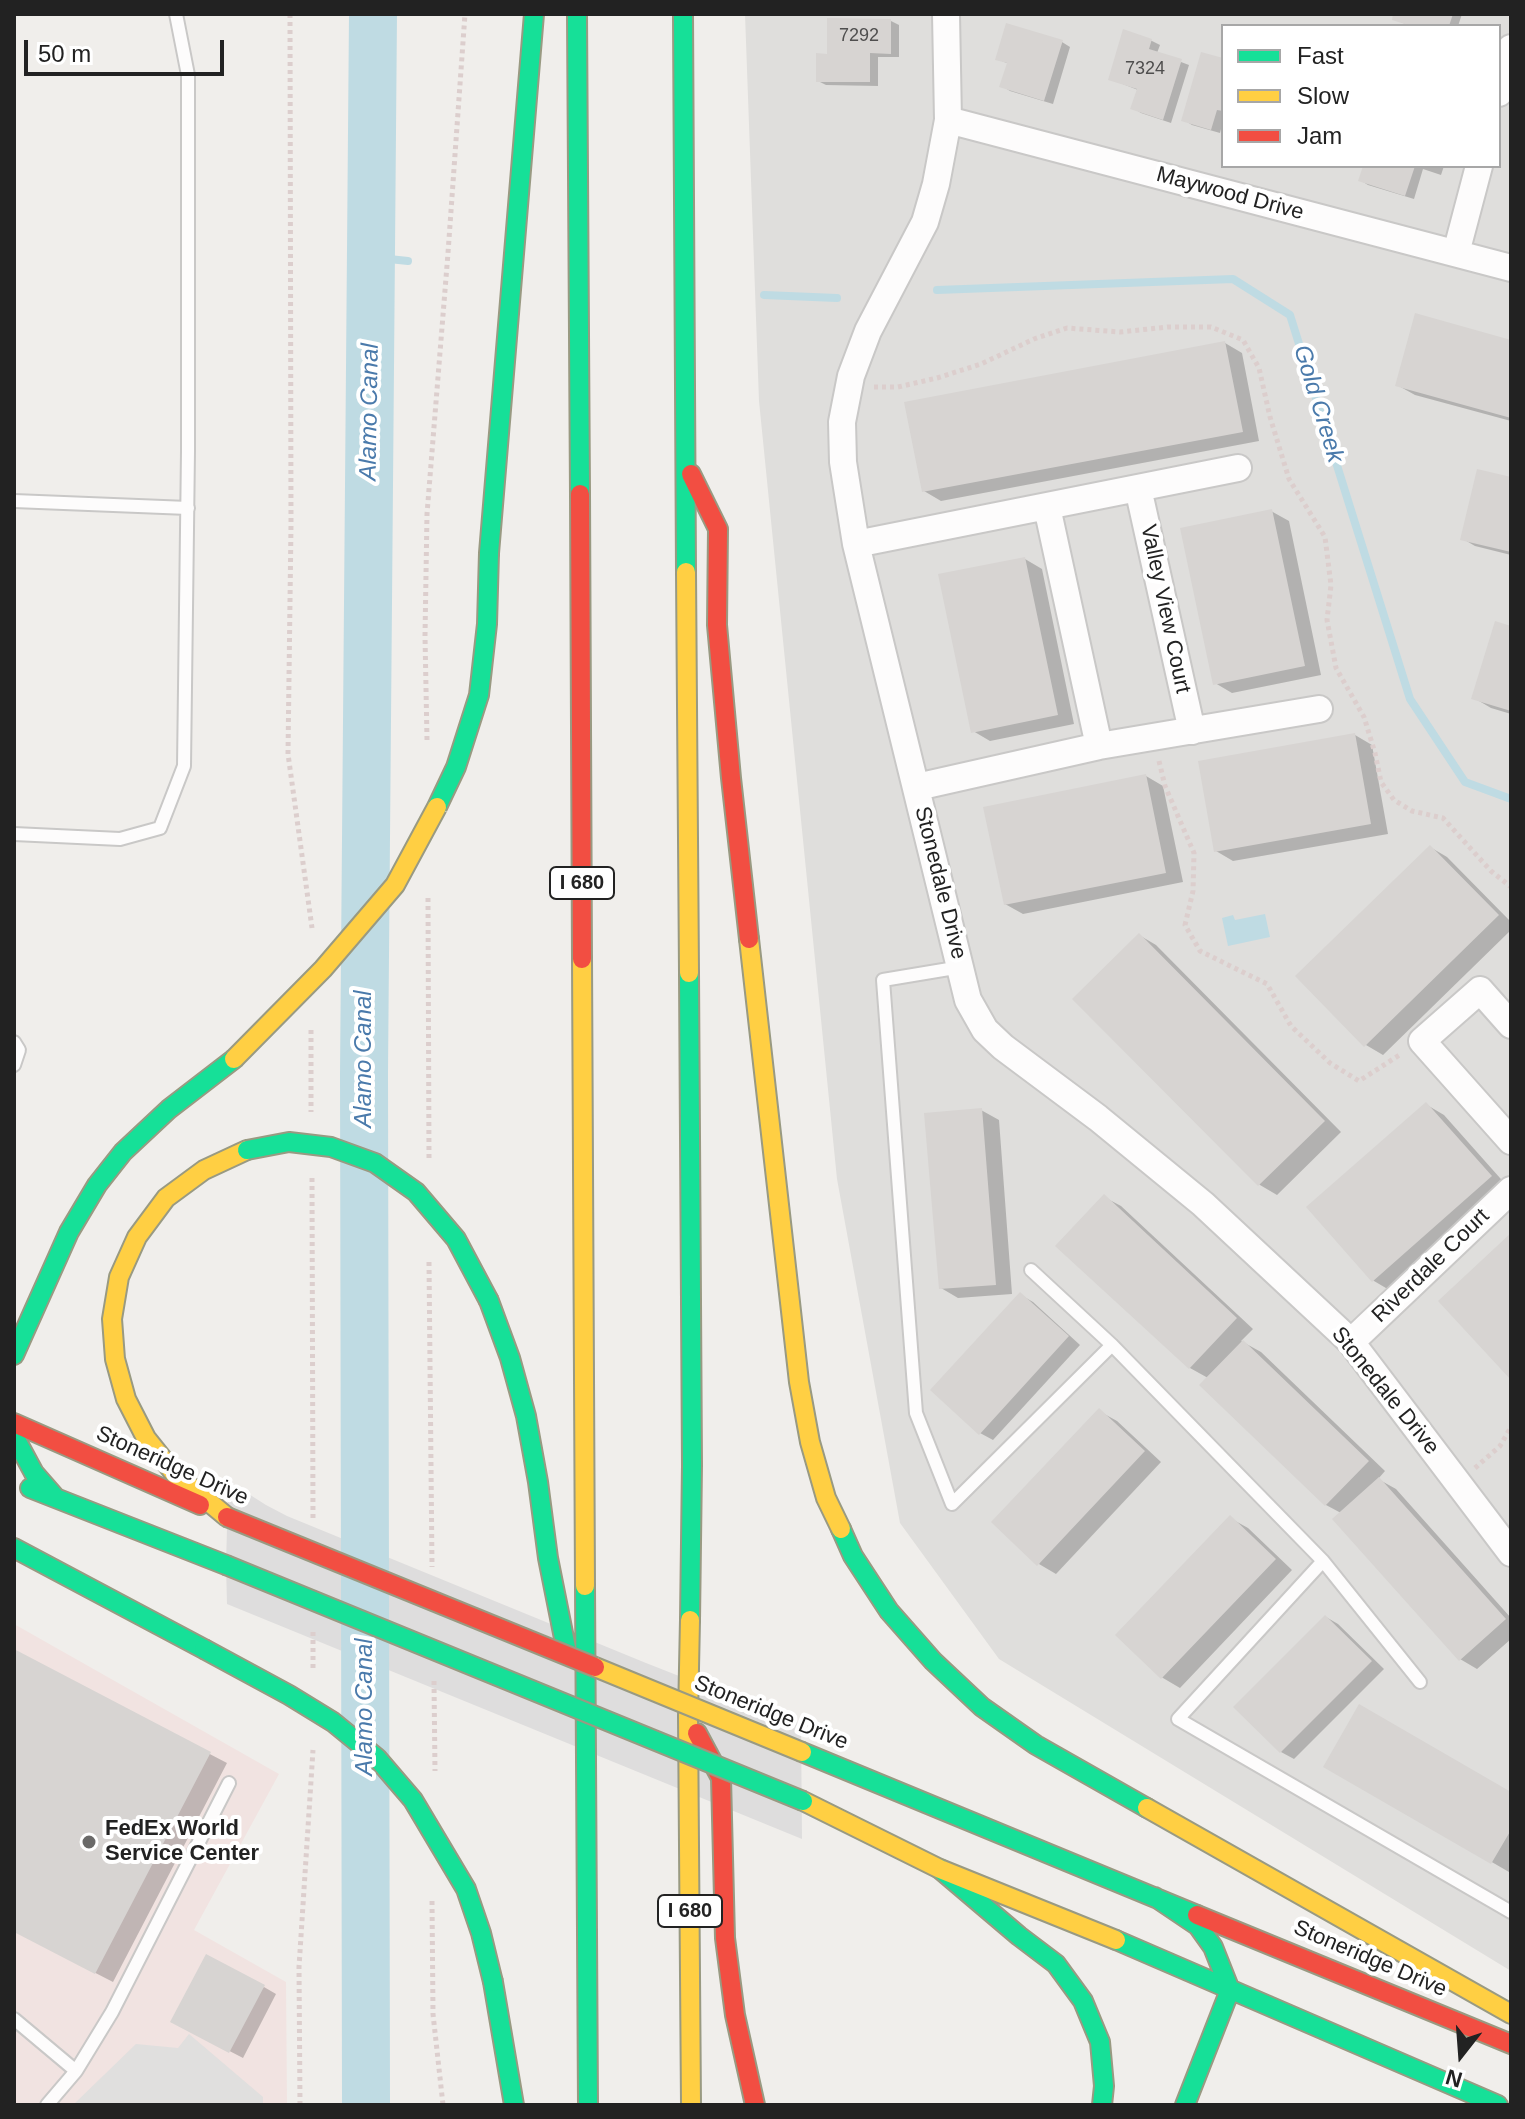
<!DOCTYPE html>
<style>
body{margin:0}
#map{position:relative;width:1525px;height:2119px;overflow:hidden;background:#f0eeeb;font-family:Helvetica,sans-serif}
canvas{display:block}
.frame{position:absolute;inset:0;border:16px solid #222;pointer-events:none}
.legend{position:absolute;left:1221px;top:24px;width:280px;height:144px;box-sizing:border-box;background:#fff;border:2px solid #a7a7a7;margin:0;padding:10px 14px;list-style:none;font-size:24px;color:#222}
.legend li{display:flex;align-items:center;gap:16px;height:40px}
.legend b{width:40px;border:2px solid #a7a7a7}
.north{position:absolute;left:1421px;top:2015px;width:80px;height:80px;-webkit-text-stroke:6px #fff;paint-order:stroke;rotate:197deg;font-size:22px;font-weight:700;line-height:32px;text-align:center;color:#222}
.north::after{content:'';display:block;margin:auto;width:28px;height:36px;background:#222;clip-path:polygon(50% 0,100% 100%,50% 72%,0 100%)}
.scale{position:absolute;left:24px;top:40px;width:200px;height:36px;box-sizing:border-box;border:4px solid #222;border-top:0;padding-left:10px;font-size:24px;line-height:28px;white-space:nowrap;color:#222;-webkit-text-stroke:6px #fff;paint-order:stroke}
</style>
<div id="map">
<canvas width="1525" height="2119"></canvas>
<div class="frame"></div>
<ul class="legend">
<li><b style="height:10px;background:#16e098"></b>Fast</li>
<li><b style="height:10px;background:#ffcf43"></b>Slow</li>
<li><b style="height:10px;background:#f24e42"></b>Jam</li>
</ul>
<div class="north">N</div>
<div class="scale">50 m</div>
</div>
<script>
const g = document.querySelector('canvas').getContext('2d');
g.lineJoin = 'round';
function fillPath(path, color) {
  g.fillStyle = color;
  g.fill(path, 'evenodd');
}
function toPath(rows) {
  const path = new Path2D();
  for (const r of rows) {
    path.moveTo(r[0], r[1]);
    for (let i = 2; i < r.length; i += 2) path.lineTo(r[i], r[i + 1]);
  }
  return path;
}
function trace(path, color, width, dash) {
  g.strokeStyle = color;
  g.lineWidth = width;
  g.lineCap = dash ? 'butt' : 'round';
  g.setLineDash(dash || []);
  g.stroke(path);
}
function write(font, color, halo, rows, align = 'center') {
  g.font = font + ' Helvetica,sans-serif';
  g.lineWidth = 8;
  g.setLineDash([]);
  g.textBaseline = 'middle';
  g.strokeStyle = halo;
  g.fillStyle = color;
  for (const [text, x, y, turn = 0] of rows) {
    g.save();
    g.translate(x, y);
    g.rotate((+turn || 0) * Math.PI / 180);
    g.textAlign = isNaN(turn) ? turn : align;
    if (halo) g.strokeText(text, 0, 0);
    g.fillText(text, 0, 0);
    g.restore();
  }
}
const residential = toPath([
 [745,14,1511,14,1511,1971,999,1659,900,1523,837,1179,759,401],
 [1223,26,1499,26,1499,166,1223,166]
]);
const commercial = toPath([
 [14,1624,279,1774,194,1930,286,1982,287,2105,14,2105]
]);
const parking = toPath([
 [189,2034,263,2097,263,2105,73,2105,136,2044,178,2048]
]);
const water = toPath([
 [1265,914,1270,937,1228,946,1222,918,1233,915,1235,920]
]);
const pier = toPath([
 [233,1484,266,1505,287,1516,646,1663,801,1724,802,1839,227,1604,226,1565,228,1491]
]);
const shadow = toPath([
 [1395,14,1462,14,1458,26,1410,26,1394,19],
 [891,21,899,25,899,57,878,57,878,86,826,85,818,81,829,56],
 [1125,32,1152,41,1160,45,1157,53,1189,65,1171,123,1141,113,1133,108,1138,90,1110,79],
 [1062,42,1070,47,1053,104,1010,91,1002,86,1009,64,997,59],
 [1223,60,1223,121,1220,133,1192,125,1184,120],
 [1365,166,1444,166,1441,175,1423,169,1414,199,1368,185,1360,180],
 [1511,342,1511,421,1415,395,1397,385],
 [1225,343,1242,353,1259,441,941,501,924,491],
 [1511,479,1511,555,1475,546,1463,539],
 [1271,511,1289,521,1321,675,1232,693,1215,683],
 [1025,559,1042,569,1074,724,990,741,973,731],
 [1511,628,1511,714,1491,708,1474,698],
 [1355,735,1372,745,1388,834,1233,861,1216,851],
 [1146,776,1163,786,1183,882,1023,914,1005,904],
 [1430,847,1447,857,1511,922,1511,930,1383,1055,1366,1045],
 [1139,935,1156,945,1341,1132,1277,1195,1260,1185,1075,999],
 [1427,1105,1444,1115,1508,1187,1391,1291,1374,1281,1309,1208],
 [981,1110,999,1120,1012,1294,958,1298,941,1288],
 [1104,1197,1121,1206,1253,1329,1241,1341,1261,1352,1385,1471,1378,1479,1396,1489,1511,1618,1511,1639,1477,1669,1460,1659,1341,1513,1326,1505,1208,1378,1190,1368],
 [1021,1295,1033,1302,1080,1345,993,1440,980,1433],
 [1099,1411,1117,1421,1161,1462,1056,1574,1039,1564],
 [1230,1518,1248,1528,1292,1570,1180,1688,1163,1678,1118,1635],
 [1326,1617,1338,1624,1384,1669,1294,1759,1281,1752],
 [14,1652,227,1763,113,1982,14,1931],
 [1326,1766,1511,1794,1511,1869,1509,1872],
 [264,1987,276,1994,243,2058,185,2028]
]);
const stream = toPath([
 [370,257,408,261],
 [937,290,1233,279,1290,315,1410,699,1465,782,1511,799],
 [764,295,837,298]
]);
const river = toPath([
 [366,2105,364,1073,373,14]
]);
const building = toPath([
 [1393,14,1453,14,1449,26,1411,26,1392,20],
 [827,18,891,19,891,54,870,53,870,82,816,82,816,53,827,54],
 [1006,23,1063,40,1044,101,999,87,1007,63,995,60],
 [1123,29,1152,39,1149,49,1182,59,1163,120,1130,109,1137,89,1108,80],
 [1201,52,1223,58,1223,111,1217,110,1211,130,1181,121],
 [1363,166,1415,166,1405,196,1358,181],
 [1415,313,1511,340,1511,418,1395,386],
 [1225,341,1243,432,922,492,904,402],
 [1477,469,1511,477,1511,552,1460,540],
 [1272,509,1305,666,1213,685,1180,528],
 [1025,557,1058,715,971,733,938,574],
 [1495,621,1511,626,1511,711,1471,699],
 [1355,733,1371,824,1214,852,1198,761],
 [1146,774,1166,873,1004,905,983,807],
 [1430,845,1499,915,1364,1047,1295,976],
 [1139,933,1325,1121,1258,1186,1072,999],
 [1426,1102,1492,1176,1372,1282,1306,1207],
 [982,1108,996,1285,939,1289,924,1113],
 [1104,1194,1237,1318,1189,1369,1055,1246],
 [1511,1233,1511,1380,1438,1301],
 [1020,1292,1069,1336,979,1435,930,1390],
 [1243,1340,1369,1461,1325,1506,1199,1385],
 [1099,1408,1145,1451,1037,1566,991,1522],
 [1379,1477,1506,1619,1459,1661,1332,1519],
 [1230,1515,1276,1559,1161,1679,1115,1635],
 [1325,1615,1372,1661,1280,1753,1233,1707],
 [14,1649,211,1752,95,1974,14,1932],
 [1359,1704,1511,1792,1511,1830,1491,1864,1323,1767],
 [206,1954,265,1985,229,2053,170,2022]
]);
const path = toPath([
 [290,14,291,525,288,754,312,928],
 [874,387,898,387,937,378,981,364,1034,339,1067,328,1120,332,1168,327,1211,327,1243,340,1259,368,1270,417,1289,479,1325,537,1331,585,1327,620,1336,668,1364,717,1375,753,1381,782,1394,800,1412,811,1443,818,1491,871,1511,887],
 [427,740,425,636,427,514,448,253,465,14],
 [1159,761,1165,786,1194,853,1193,891,1185,925,1200,951,1267,984,1291,1026,1330,1063,1359,1081,1401,1054],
 [428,898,429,1160],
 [311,1030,311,1112],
 [312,1178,313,1520],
 [429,1262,432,1567],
 [1475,1468,1500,1446,1511,1427],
 [313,1668,313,1630],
 [434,1681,435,1771],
 [432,1901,433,2014,443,2105],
 [300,2105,299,1967,313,1750]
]);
const lane = toPath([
 [14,501,188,508],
 [14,834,120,839,160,828,184,766,188,451,188,75,176,14],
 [961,967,883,980,916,1413,952,1504,1112,1345],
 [14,1042,19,1050,14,1065],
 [1031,1270,1112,1345,1323,1561,1420,1682],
 [1323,1561,1178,1719,1511,1912],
 [14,2019,76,2071,47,2105],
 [76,2071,112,2012,229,1783]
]);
const street = toPath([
 [946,14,948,120,936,184,925,222,868,331,851,376,842,422,843,462,856,544,968,1000,985,1030,1003,1047,1098,1118,1203,1204,1351,1342,1511,1553],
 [1499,93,1511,48],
 [948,120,1511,268],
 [1456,253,1479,166],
 [1138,488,1192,731],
 [1047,507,1099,746],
 [856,544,1238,468],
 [917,787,1099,746,1319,709],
 [1511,1025,1480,990,1422,1041,1511,1141],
 [1351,1342,1511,1190]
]);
const fast = toPath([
 [577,14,580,494],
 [683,14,686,572],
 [489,553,534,14],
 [689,973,692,1465,690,1620],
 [489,1301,510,1358,526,1416,538,1482,548,1558,567,1653],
 [14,1355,69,1232,97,1185,123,1152,169,1109,234,1059],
 [14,1436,34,1473,55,1497],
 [30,1488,226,1565],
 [841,1529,853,1556,889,1611,933,1661,982,1707,1036,1745,1147,1808],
 [14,1548,204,1649],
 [585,1586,588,2105],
 [802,1752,1197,1915],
 [940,1869,1019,1936,1056,1964,1083,2001,1100,2042,1104,2086,1102,2105],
 [1155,1897,1198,1926,1213,1947,1230,1990,1185,2105],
 [1116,1940,1498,2105],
 [493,1982,514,2105]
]);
const slow = toPath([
 [686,572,689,973],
 [749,939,799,1382,810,1442,826,1498,841,1529],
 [582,959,585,1586],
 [227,1517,174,1473,146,1438,126,1399,115,1359,112,1319,119,1277,137,1237,166,1198,204,1170,247,1150],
 [690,1620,688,1716,691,2105],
 [803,1801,940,1869,1116,1940],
 [1147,1808,1511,2014]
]);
const jam = toPath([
 [691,474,718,529,717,625,731,778,749,939],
 [580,494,582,959],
 [14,1423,200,1505],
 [697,1733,721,1778,725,1938,735,2015,755,2105],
 [1197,1915,1511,2044]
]);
const fastBridge = toPath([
 [437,807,456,767,479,695,487,624,489,553],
 [247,1150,289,1142,331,1147,375,1163,416,1192,456,1239,489,1301],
 [226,1565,803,1801],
 [204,1649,289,1695,333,1722,377,1758,413,1800,466,1889,481,1933,493,1982]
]);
const slowBridge = toPath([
 [234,1059,323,969,395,885,437,807],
 [595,1667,802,1752]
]);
const jamBridge = toPath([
 [227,1517,595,1667]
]);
const markers = [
 [89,1842,8,"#6a6968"]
];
const numberNames = [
 ["7292",859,36],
 ["7324",1145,69]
];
const shields = [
 [582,883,64],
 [690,1911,64]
];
const shieldNames = [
 ["I 680",582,883],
 ["I 680",690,1911]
];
const streetNames = [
 ["Maywood Drive",1230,194,15],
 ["Valley View Court",1165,609,78],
 ["Stonedale Drive",940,883,76],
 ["Riverdale Court",1431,1266,-44],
 ["Stonedale Drive",1385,1391,51],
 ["Stoneridge Drive",172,1466,24],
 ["Stoneridge Drive",771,1713,22],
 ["Stoneridge Drive",1370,1959,23]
];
const poiNames = [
 ["FedEx World",105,1829],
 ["Service Center",105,1854]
];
const waterNames = [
 ["Gold Creek",1318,404,73],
 ["Alamo Canal",370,412,-89],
 ["Alamo Canal",364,1059,-90],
 ["Alamo Canal",365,1707,-90]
];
fillPath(residential, '#dfdedc');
fillPath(commercial, '#f1e3e1');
fillPath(parking, '#e0dfde');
fillPath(water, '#bfdbe3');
fillPath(pier, '#dedddd');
fillPath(shadow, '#0003');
trace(stream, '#bfdbe3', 8);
trace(river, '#bfdbe3', 48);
fillPath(building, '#d7d4d2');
trace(lane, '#c9c8c7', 16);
trace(street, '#c9c8c7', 30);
trace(fast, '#999a82', 22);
trace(slow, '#999a82', 22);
trace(jam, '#999a82', 22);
trace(path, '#dccecd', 5, [4, 4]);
trace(lane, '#fdfcfc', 12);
trace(street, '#fdfcfc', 26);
trace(fast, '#16e098', 18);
trace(slow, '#ffcf43', 18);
trace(jam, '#f24e42', 18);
trace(fastBridge, '#999a82', 22, []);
trace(slowBridge, '#999a82', 22, []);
trace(jamBridge, '#999a82', 22, []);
trace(fastBridge, '#16e098', 18);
trace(slowBridge, '#ffcf43', 18);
trace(jamBridge, '#f24e42', 18);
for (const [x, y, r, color] of markers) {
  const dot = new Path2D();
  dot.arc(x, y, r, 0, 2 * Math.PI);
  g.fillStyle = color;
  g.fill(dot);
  trace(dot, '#fff', 3);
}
write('18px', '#4f4e4e', null, numberNames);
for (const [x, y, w] of shields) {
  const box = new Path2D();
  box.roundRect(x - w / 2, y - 16, w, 32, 6);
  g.fillStyle = '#fff';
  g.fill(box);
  trace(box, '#222', 2);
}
write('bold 20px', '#222', null, shieldNames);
write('22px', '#222', '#fff', streetNames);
write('bold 22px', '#222', '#fff', poiNames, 'left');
write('italic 24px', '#4a7aab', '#fff', waterNames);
</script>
